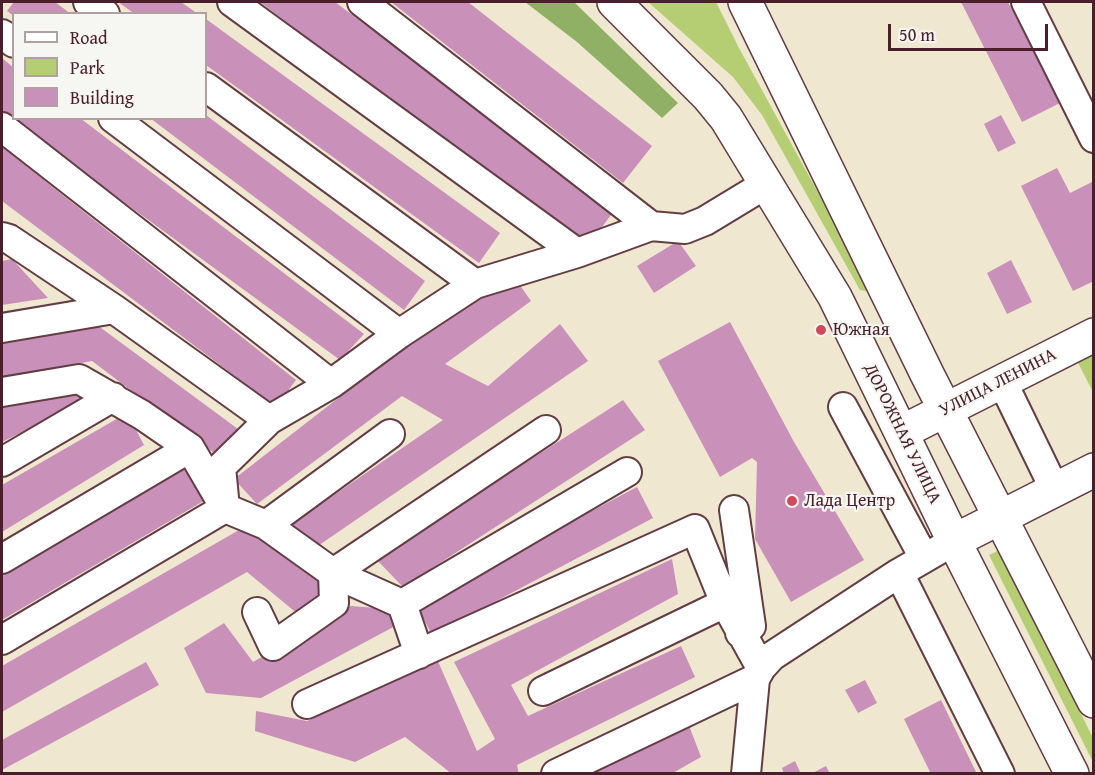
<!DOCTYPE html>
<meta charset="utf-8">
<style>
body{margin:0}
#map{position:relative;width:1095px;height:775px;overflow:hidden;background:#f0e7d0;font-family:"Gentium Book Plus",serif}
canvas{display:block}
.frame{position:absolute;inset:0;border:3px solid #4a1f2b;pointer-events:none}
.legend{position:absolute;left:12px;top:12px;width:195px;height:108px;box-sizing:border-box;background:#f6f6f2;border:2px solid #b1a0a2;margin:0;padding:8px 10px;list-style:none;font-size:18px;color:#4a1f2b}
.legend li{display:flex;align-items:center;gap:12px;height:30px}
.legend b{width:30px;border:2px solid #b1a0a2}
.scale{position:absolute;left:888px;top:24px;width:160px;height:27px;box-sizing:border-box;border:3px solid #4a1f2b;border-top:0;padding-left:8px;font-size:18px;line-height:21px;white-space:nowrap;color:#4a1f2b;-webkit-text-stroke:4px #f6f6f2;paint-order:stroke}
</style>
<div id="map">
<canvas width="1095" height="775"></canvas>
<div class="frame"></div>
<ul class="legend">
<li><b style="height:8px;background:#fff"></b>Road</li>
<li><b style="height:16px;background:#b5ce73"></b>Park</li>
<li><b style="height:16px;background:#c990b9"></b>Building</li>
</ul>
<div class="scale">50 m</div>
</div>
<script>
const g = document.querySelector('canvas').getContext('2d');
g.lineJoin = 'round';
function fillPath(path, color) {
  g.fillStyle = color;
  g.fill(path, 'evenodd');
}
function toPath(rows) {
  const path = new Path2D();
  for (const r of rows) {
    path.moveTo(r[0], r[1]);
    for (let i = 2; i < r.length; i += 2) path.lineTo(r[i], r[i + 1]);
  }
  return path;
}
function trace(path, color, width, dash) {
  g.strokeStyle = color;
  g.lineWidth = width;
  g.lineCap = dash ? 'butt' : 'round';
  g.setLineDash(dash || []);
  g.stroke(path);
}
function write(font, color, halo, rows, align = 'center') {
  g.font = font + ' "Gentium Book Plus",serif';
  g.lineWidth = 4.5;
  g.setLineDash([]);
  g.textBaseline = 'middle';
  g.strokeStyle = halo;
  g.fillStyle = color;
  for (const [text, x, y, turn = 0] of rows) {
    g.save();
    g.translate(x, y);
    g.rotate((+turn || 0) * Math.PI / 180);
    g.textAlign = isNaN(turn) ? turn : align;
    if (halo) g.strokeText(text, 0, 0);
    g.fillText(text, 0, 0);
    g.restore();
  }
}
const green = toPath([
 [648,2,716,2,739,48,869,286,866,291,860,290,762,115,733,77],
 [1093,348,1093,392,1075,357],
 [1000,550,1093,738,1093,762,989,555]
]);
const forest = toPath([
 [525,2,574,2,678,103,662,118,577,42]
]);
const building = toPath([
 [14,2,55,2,71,14,14,14,14,16,7,11],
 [118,2,181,2,198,14,135,14],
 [260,2,335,2,614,211,587,247],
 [391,2,468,2,652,146,623,183],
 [961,2,1008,2,1060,103,1022,122],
 [206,19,500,233,479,263,206,65],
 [2,58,14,68,14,118,80,118,364,334,340,360,2,113],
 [206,115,425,281,404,310,150,118,206,118],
 [1001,115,1016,143,998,152,984,124],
 [2,147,296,380,276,407,2,201],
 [1057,168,1070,193,1094,181,1094,281,1073,291,1021,186],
 [678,241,696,266,654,293,637,266],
 [12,259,48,298,2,305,2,261],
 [1011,260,1032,302,1007,314,987,273],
 [507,267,531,301,445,364,488,386,560,324,588,361,309,552,289,526,443,420,402,396,257,504,234,479],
 [730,322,794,442,864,560,791,602,755,539,757,462,752,458,720,477,658,361],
 [97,325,238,429,214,453,92,361,2,378,2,341],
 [86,388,92,397,2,442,2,405],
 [623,400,645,430,403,587,376,559],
 [127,413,144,445,2,532,2,485],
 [190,462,207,499,2,620,2,572],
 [637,487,653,518,432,635,416,604],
 [253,522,328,586,299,615,247,572,2,712,2,666],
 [672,559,678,594,511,685,528,716,681,646,695,677,517,765,519,774,452,774,405,737,355,762,255,731,256,711,307,721,437,659,477,751,495,739,454,662],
 [351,606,389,609,397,625,261,698,206,693,184,648,224,623,253,662],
 [146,662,159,685,2,770,2,740],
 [865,680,877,703,858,713,845,690],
 [941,700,977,774,931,774,904,719],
 [688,723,701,757,671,774,589,774],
 [795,761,801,774,784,774,782,768],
 [826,766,830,774,811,774]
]);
const minor = toPath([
 [88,2,105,14],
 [232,2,577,253],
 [362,2,651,226],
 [1026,2,1094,138],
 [2,34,14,43],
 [206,87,475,284],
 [113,118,399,334],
 [2,127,331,384],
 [2,237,9,239,114,309,269,420],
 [2,328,114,309],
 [1002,381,1055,490],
 [2,392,79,379,142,415,190,448,225,508,266,525,333,573,402,604,419,654],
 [843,407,924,558],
 [2,462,113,397],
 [734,510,751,626,740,633],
 [266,525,390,434],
 [2,559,190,448],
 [899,573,1000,774],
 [402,604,627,472],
 [257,612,273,646,334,603,333,573,546,430],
 [2,640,225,508,221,467,269,420,331,384,399,334,475,284,577,253,651,226,685,229,705,221,766,184],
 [543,691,725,603,761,668],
 [307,704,695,529,725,603],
 [556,774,755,679],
 [746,774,755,679,761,668,772,656,899,573,954,541]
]);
const major = toPath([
 [614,2,708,96,726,118,835,297,954,541,1072,774],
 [745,2,928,376,1094,701],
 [902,432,1094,335],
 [954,541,1094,470]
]);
const markers = [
 [821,330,6,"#d1495b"],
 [792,501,6,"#d1495b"]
];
const poiNames = [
 ["Южная",833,330],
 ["Лада Центр",804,501]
];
const streetNames = [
 ["УЛИЦА ЛЕНИНА",998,383,-27],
 ["ДОРОЖНАЯ УЛИЦА",902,434,64]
];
fillPath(green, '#b5ce73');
fillPath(forest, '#90b165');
fillPath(building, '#c990b9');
trace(minor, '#633d44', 32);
trace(major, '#633d44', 36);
trace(minor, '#fff', 28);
trace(major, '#fff', 33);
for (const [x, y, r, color] of markers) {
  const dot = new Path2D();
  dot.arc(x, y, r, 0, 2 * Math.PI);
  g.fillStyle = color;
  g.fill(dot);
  trace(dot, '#f6f6f2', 2);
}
write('18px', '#4a1f2b', '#f6f6f2', poiNames, 'left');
write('18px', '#4a1f2b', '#f6f6f2', streetNames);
</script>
